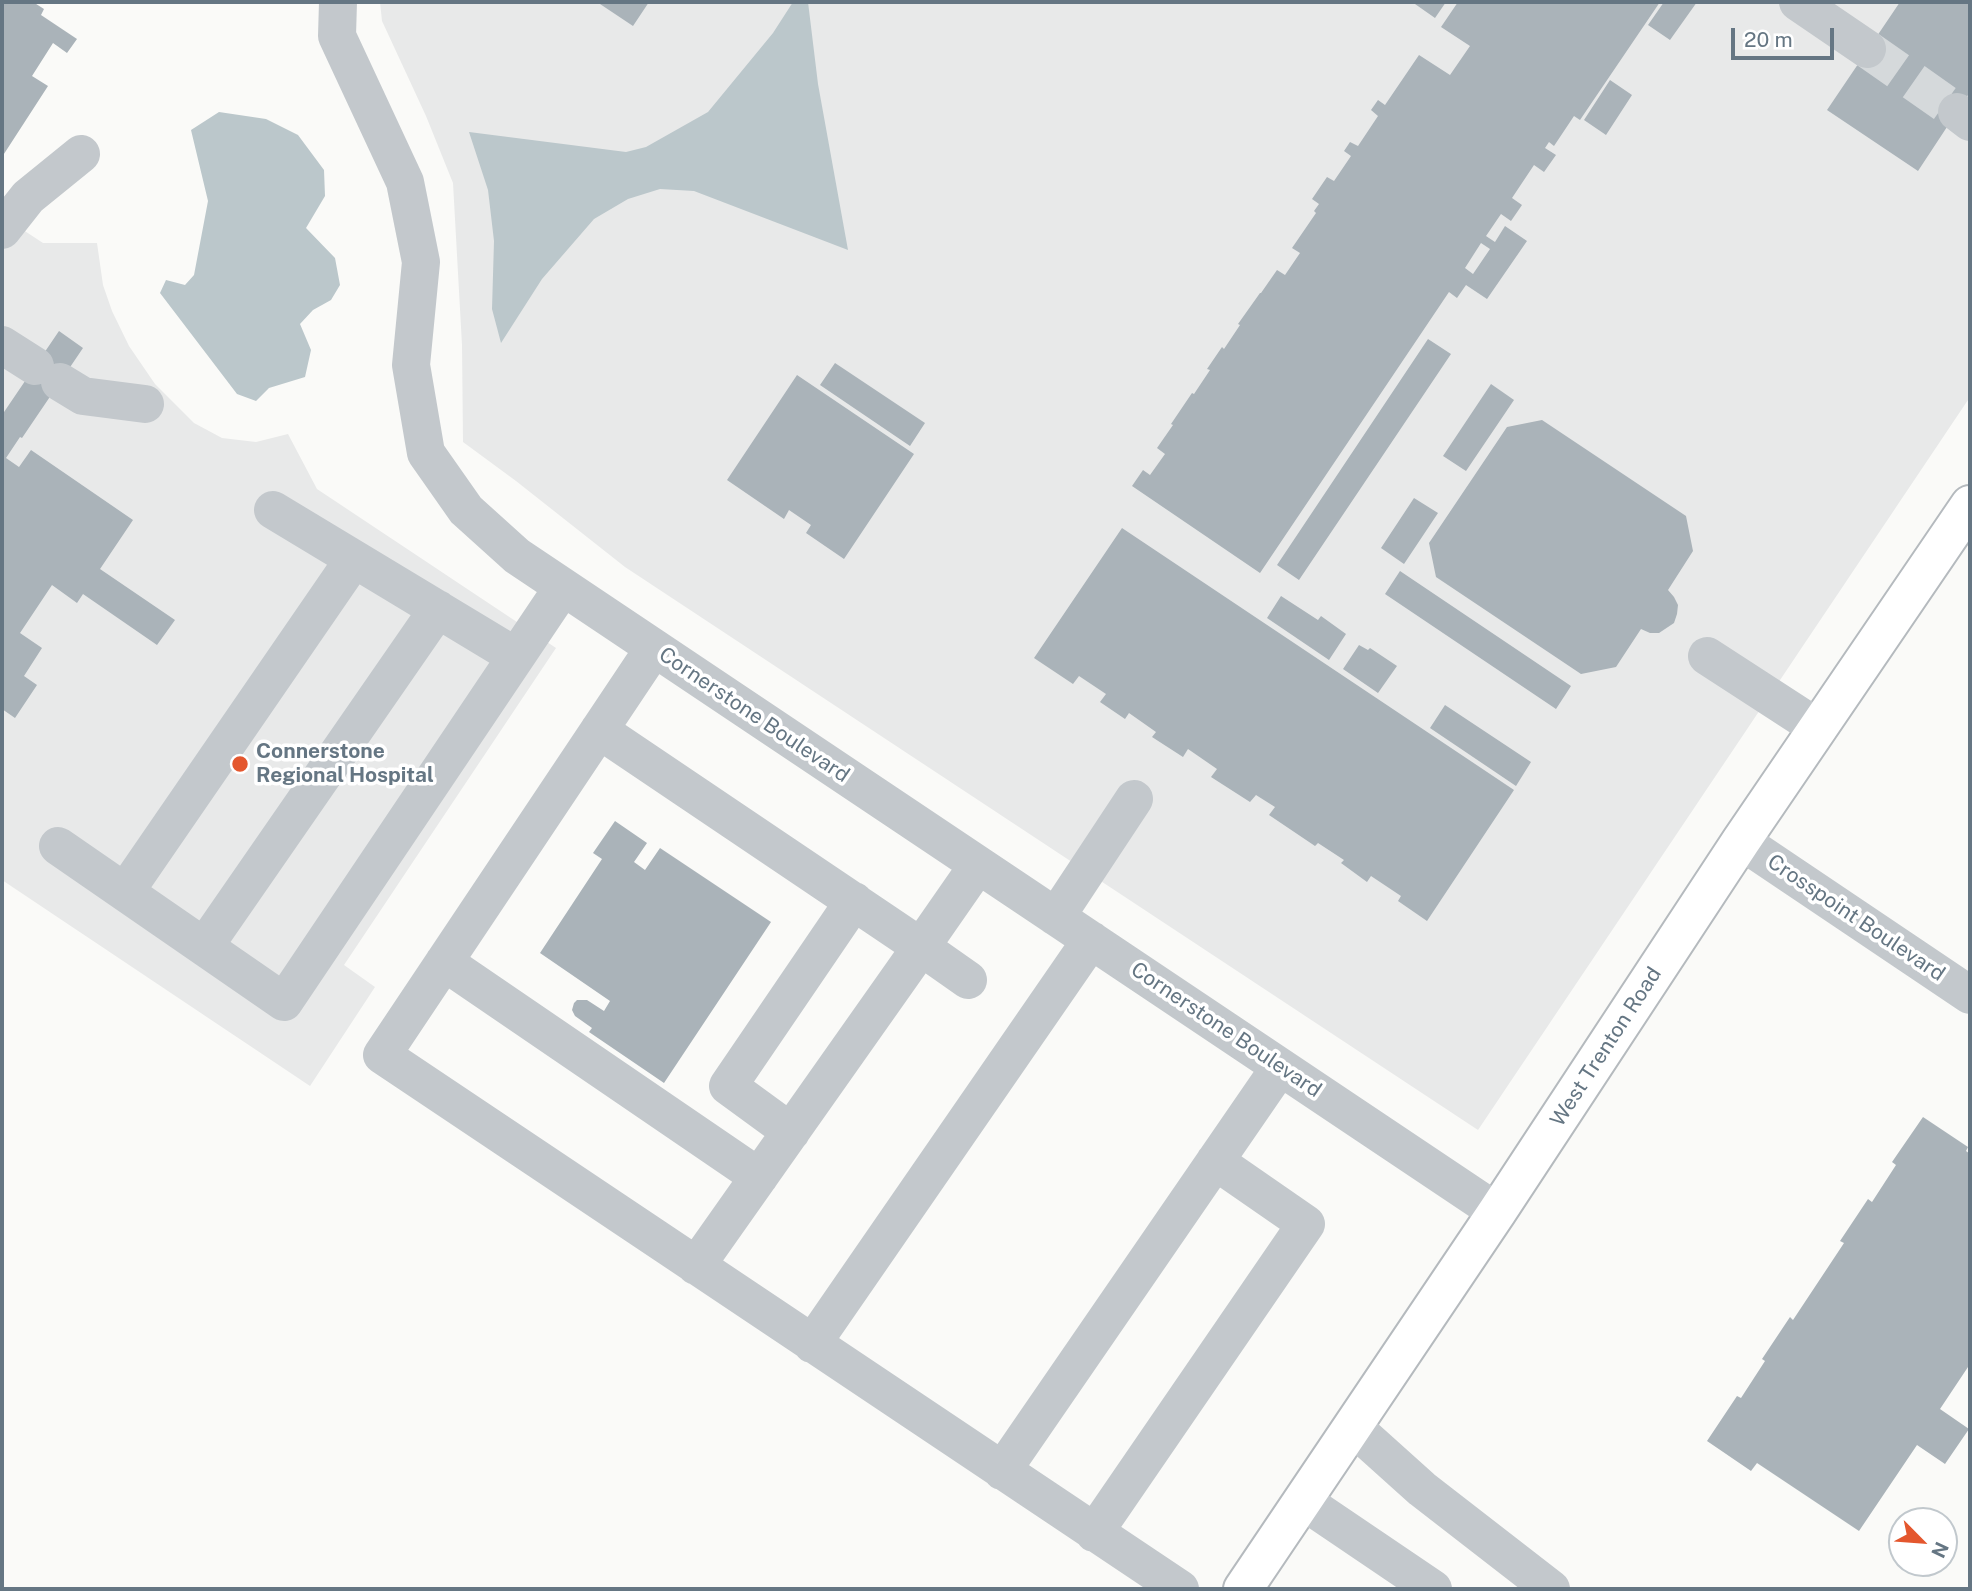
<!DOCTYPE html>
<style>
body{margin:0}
#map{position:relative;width:1972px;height:1591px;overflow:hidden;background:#fafaf8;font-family:"Public Sans",sans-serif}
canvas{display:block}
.frame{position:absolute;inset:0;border:4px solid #657683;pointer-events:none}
.north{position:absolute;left:1888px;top:1507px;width:70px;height:70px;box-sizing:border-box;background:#fff;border:2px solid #c1c8cd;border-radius:50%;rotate:115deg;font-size:19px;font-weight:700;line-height:28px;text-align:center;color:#657683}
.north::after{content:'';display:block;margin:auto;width:24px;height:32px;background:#e4572e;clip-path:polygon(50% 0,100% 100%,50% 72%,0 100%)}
.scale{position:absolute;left:1731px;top:28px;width:103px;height:32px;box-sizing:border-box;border:4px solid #657683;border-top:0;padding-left:9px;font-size:21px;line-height:24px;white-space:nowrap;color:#657683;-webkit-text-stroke:5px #fff;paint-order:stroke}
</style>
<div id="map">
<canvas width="1972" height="1591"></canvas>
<div class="frame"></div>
<div class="north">N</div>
<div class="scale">20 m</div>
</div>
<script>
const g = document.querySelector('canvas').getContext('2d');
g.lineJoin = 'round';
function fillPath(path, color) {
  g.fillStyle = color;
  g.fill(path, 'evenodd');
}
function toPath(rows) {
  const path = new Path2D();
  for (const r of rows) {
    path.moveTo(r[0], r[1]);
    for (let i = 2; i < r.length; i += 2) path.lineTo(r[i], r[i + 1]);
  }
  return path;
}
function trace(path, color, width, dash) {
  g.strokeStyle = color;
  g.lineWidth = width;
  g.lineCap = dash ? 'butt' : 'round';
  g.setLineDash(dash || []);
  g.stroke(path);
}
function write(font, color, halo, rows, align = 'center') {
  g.font = font + ' "Public Sans",sans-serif';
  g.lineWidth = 7;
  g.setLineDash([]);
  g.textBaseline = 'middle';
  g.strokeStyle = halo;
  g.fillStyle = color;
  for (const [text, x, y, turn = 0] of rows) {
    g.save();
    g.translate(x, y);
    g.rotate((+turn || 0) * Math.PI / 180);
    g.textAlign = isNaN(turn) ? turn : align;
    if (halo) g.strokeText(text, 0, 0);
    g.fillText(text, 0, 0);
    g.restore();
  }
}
const built = toPath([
 [380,2,1970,2,1970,397,1478,1130,625,567,516,481,463,442,462,345,453,183,426,116,382,21],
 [2,216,43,243,97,243,103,285,112,311,129,346,155,384,194,423,222,438,256,442,288,434,317,489,556,648,344,965,375,987,310,1086,2,880]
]);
const water = toPath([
 [793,2,808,2,818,84,848,250,694,191,660,189,628,199,594,219,542,279,501,343,492,309,494,241,488,190,469,132,626,152,646,147,708,112,773,33],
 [219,112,266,119,298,135,324,170,325,196,306,228,335,258,340,285,331,300,313,310,300,324,311,350,305,377,269,388,256,401,237,394,160,293,166,280,185,285,194,275,208,201,191,130]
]);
const building = toPath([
 [2,2,33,2,44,9,41,15,77,39,67,53,53,43,32,76,48,86,2,157],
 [597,2,649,2,633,26],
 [1416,2,1446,2,1435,18,1415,4],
 [1458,2,1660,2,1580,120,1574,116,1554,146,1549,142,1545,148,1556,155,1544,172,1534,165,1512,198,1522,205,1511,221,1501,214,1486,236,1495,242,1505,226,1527,241,1487,299,1466,285,1457,298,1449,292,1260,573,1132,486,1143,470,1150,475,1165,454,1157,448,1173,425,1171,424,1192,393,1194,394,1210,370,1207,369,1222,347,1224,349,1240,325,1238,324,1260,293,1261,293,1277,270,1285,275,1300,253,1292,248,1316,213,1314,211,1319,204,1312,199,1327,177,1334,181,1351,156,1344,151,1350,142,1358,146,1378,116,1371,110,1378,100,1385,105,1419,55,1450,75,1470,46,1441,27],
 [1481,243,1490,249,1473,274,1465,268],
 [1664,2,1697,2,1670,40,1648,25],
 [1900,2,1970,2,1970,92,1918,171,1827,110],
 [1610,80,1632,95,1606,135,1584,120],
 [59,331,83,348,22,438,20,437,6,458,19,467,31,450,133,520,100,569,175,620,157,645,83,594,77,603,52,585,20,633,42,648,24,676,37,685,15,718,2,709,2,415],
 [1428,339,1451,354,1299,580,1277,565],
 [835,363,925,423,910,446,820,385],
 [797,375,914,454,844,559,806,533,811,525,789,510,784,519,727,480],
 [1491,384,1514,400,1466,471,1443,456],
 [1542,420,1686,516,1693,551,1668,590,1674,597,1678,605,1677,614,1674,623,1659,633,1650,633,1641,629,1616,667,1581,674,1436,577,1429,543,1507,427],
 [1414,498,1438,513,1404,564,1381,548],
 [1122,528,1514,790,1427,921,1398,901,1401,896,1371,876,1367,882,1341,863,1344,860,1318,843,1315,846,1269,815,1275,807,1256,795,1250,802,1211,777,1217,769,1188,749,1183,757,1152,737,1156,732,1129,713,1125,719,1100,702,1106,694,1079,676,1073,684,1034,658],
 [1400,571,1571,686,1556,709,1385,594],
 [1281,596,1318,620,1321,616,1346,634,1329,660,1267,618],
 [1359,645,1368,650,1370,648,1397,666,1378,693,1343,669],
 [1445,705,1531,762,1516,786,1430,728],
 [615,821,647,843,634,862,645,870,660,848,771,922,664,1083,589,1032,592,1028,575,1016,572,1010,574,1003,577,1000,587,1000,604,1011,610,1001,540,953,602,859,593,853],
 [1923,1117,1968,1147,1966,1151,1970,1154,1970,1364,1940,1409,1969,1429,1945,1464,1917,1445,1859,1531,1757,1463,1751,1471,1707,1441,1737,1396,1741,1398,1765,1361,1762,1359,1790,1317,1793,1320,1844,1243,1840,1241,1868,1199,1872,1202,1896,1165,1892,1162]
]);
const minorTunnel = toPath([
 [1867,49,1957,112]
]);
const minor = toPath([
 [338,2,337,36,405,182,421,262,411,365,426,453,466,510,517,556,1497,1212],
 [1798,2,1867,49],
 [1957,112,1970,122],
 [2,230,28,197,81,154],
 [2,345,35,366],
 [60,382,83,396,145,404],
 [273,510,515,656],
 [654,648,382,1055,1180,1589],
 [1707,656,1818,728],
 [599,730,921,947,696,1266],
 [1741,841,1970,995],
 [58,846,284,1002,563,587],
 [125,892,354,559],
 [1056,917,1134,799],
 [204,947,438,609],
 [444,962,759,1177],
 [968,980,921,947,978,865],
 [791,1132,728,1086,854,901],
 [812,1344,1091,940],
 [1353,1427,1422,1489,1551,1589],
 [1002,1471,1280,1067],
 [1303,1501,1433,1589],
 [1094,1533,1306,1224,1215,1161]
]);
const major = toPath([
 [1243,1589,1497,1212,1741,841,1970,505]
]);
const markers = [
 [240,764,9,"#e4572e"]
];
const streetNames = [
 ["Cornerstone Boulevard",754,715,34],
 ["Crosspoint Boulevard",1856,918,34],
 ["Cornerstone Boulevard",1226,1030,34],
 ["West Trenton Road",1606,1047,-57]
];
const poiNames = [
 ["Connerstone",256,752],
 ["Regional Hospital",256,776]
];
fillPath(built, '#e8e9e9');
fillPath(water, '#bbc7cb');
fillPath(building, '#aab3b9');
trace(minorTunnel, '#d5d9db', 38, [38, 19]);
trace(major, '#b5babe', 42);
trace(minor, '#c3c8cc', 38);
trace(major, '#fff', 38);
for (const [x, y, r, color] of markers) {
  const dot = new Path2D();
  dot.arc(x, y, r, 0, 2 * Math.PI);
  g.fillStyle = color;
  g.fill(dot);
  trace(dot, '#fff', 2.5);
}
write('21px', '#657683', '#fff', streetNames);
write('bold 21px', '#657683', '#fff', poiNames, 'left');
</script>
